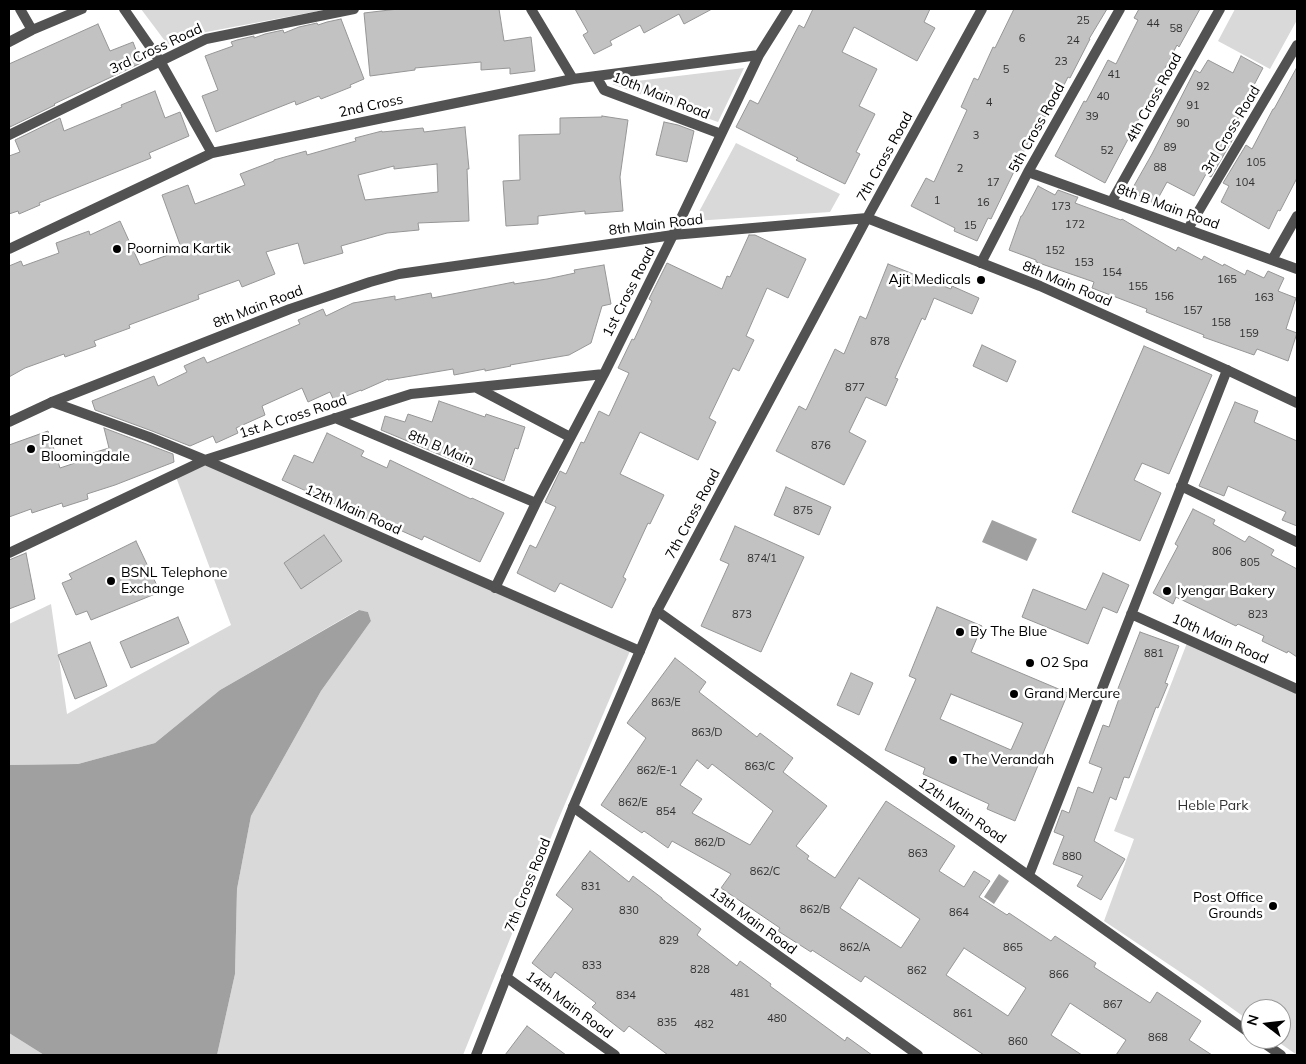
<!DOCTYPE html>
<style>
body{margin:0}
#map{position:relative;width:1306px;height:1064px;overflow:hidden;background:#fff;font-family:Mulish,sans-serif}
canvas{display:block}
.frame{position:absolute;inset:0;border:10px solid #000;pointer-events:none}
.north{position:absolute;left:1241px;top:999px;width:50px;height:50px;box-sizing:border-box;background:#fff;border:1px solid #999;border-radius:50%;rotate:286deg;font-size:14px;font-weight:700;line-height:20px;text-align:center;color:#000}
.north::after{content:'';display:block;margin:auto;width:18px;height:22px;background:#000;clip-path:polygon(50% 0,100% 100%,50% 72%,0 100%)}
</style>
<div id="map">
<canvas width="1306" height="1064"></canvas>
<div class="frame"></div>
<div class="north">N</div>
</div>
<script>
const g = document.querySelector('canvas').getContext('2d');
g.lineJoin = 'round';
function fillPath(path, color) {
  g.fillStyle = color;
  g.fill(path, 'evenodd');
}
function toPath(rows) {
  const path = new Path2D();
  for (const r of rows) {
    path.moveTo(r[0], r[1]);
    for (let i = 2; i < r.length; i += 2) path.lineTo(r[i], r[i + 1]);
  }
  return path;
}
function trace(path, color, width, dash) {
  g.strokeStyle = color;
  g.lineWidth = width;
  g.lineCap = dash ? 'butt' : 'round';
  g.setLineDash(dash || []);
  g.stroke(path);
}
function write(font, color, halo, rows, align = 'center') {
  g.font = font + ' Mulish,sans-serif';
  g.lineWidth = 5;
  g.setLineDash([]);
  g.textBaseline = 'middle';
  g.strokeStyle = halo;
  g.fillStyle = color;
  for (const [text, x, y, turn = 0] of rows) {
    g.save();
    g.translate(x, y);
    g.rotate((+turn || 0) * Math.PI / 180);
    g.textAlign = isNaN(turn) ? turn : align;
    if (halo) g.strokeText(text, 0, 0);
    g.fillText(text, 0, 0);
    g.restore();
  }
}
const green = toPath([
 [141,9,329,9,201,33,168,45],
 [1235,9,1297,9,1297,20,1270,69,1218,41],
 [744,68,718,122,612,84],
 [736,143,840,194,830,212,694,221],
 [210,462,633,644,556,825,463,1055,217,1055,235,974,237,889,251,816,321,691,371,621,368,612,358,610,220,690,155,743,78,764,9,765,9,624,51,604,67,714,231,625,176,477],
 [1187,643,1297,692,1297,1055,1274,1039,1281,1039,1281,1009,1251,1009,1251,1022,1201,986,1104,921,1134,839,1114,831],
 [9,1033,44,1055,9,1055]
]);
const water = toPath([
 [992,520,1037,539,1027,561,982,542],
 [359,610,368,612,371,621,321,691,251,816,237,889,235,974,217,1055,44,1055,9,1033,9,765,78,764,155,743,220,690],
 [999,874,1009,881,994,904,984,897]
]);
const building = toPath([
 [398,9,499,9,504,41,531,37,535,71,510,74,510,68,481,70,481,62,415,68,415,70,370,76,364,13,398,9],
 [575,9,712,9,684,24,679,14,644,33,640,25,610,41,612,45,594,54,583,35,588,32,575,9],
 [813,9,930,9,924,22,935,28,917,61,854,27,842,52,877,69,859,106,875,114,856,152,860,154,845,184,796,160,798,158,736,127,750,100,758,104,799,25,804,28,813,9],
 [1014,9,1107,9,1089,39,1090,39,1070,78,1068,77,1057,99,1054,98,1045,117,1042,115,1040,120,1039,120,991,219,988,218,977,241,954,231,955,228,911,206,926,178,934,182,967,110,961,107,974,78,978,80,993,47,995,48,1014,9],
 [1139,9,1200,9,1179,47,1177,45,1162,74,1164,75,1147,106,1146,105,1105,183,1055,156,1084,101,1086,102,1108,60,1116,64,1138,20,1134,18,1139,9],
 [341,19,364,79,350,85,351,87,321,99,319,96,296,105,295,101,216,132,202,96,218,90,205,56,233,46,231,42,237,40,254,36,254,38,265,34,283,30,284,33,299,27,317,23,318,25,327,22,341,19],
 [98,24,110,51,133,42,141,63,54,104,55,105,10,127,9,122,9,64,98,24],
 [1241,56,1263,68,1254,85,1257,86,1247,104,1246,103,1229,136,1233,139,1211,177,1206,174,1194,196,1167,182,1155,204,1131,191,1152,154,1195,70,1200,73,1208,60,1233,73,1241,56],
 [1297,67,1297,178,1280,211,1278,210,1269,229,1221,202,1229,186,1223,183,1246,145,1252,149,1273,109,1274,109,1297,67],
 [155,91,165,118,180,112,189,136,149,153,151,158,39,203,40,205,19,214,18,211,9,214,9,156,20,152,15,140,60,118,64,131,122,107,121,105,155,91],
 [602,116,628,120,620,177,623,211,585,214,585,211,538,216,538,224,506,226,503,181,520,180,519,135,560,134,560,118,602,117,602,116],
 [664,122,678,125,694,131,687,162,656,155,664,122],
 [465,127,469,169,467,169,469,221,418,223,419,230,387,233,341,246,343,253,304,264,298,243,266,252,275,274,242,287,239,280,198,295,199,299,129,325,130,328,94,341,96,346,65,357,64,354,25,368,9,377,9,266,21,261,23,266,59,253,56,243,89,231,90,235,120,221,140,265,182,250,162,195,188,185,195,204,245,185,240,174,274,161,274,160,306,151,307,155,356,141,355,138,382,131,382,132,423,128,424,132,465,127],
 [437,164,438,192,365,200,358,175,394,166,394,169,437,164],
 [1038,186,1055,195,1058,190,1077,197,1078,197,1075,203,1121,220,1122,219,1176,251,1178,247,1202,260,1204,256,1223,266,1224,264,1245,275,1247,270,1264,278,1268,271,1284,278,1278,291,1296,298,1286,329,1297,333,1288,361,1257,349,1254,355,1203,337,1204,335,1146,312,1147,309,1092,288,1094,282,1036,262,1036,260,1009,250,1021,216,1022,216,1038,186],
 [749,235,755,235,806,259,788,298,767,288,746,336,754,340,739,371,733,368,709,418,716,422,698,460,640,432,620,474,664,495,650,524,648,523,623,577,626,579,612,608,560,583,555,592,517,573,530,545,536,548,556,507,545,502,560,471,566,474,581,442,584,443,599,411,609,416,629,373,618,368,632,339,634,340,652,301,649,299,667,263,722,289,727,276,730,277,749,235],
 [888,264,951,289,952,286,979,298,972,314,934,298,925,320,922,318,895,378,898,379,886,406,866,397,849,432,866,441,844,485,776,451,799,406,806,410,835,349,844,354,860,316,866,319,888,264],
 [604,265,611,304,602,306,591,343,569,355,510,365,511,366,485,371,485,369,454,375,453,369,388,380,388,379,361,391,361,390,334,401,330,392,308,402,302,388,262,406,265,415,236,428,238,433,216,443,213,436,190,446,152,431,95,410,92,401,154,376,158,386,187,372,184,366,204,357,207,363,300,324,298,320,323,309,326,316,353,303,395,296,395,300,431,293,432,298,514,282,514,284,547,279,575,273,574,270,604,265],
 [982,345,1016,361,1007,382,973,366,982,345],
 [1144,346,1212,375,1169,474,1142,463,1134,480,1161,493,1140,541,1072,512,1144,346],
 [439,401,485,417,486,414,525,427,518,449,515,448,504,481,486,474,381,430,385,416,405,422,408,414,432,422,439,401],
 [1235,402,1258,411,1254,422,1297,441,1297,526,1282,520,1286,512,1228,486,1224,496,1199,486,1235,402],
 [104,428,173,454,174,462,115,485,87,494,88,499,63,507,62,503,32,513,31,509,9,517,9,445,48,431,60,468,84,460,83,456,109,448,104,428],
 [327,433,364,451,361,456,387,468,390,460,471,499,472,498,504,513,480,562,424,536,422,540,382,522,381,525,282,480,294,455,313,463,327,433],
 [786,487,831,507,819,535,774,515,786,487],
 [1193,509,1215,520,1213,524,1245,542,1249,536,1274,550,1271,555,1297,569,1297,657,1288,651,1287,653,1262,641,1264,636,1238,624,1236,626,1176,597,1173,604,1153,593,1178,546,1175,544,1193,509],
 [735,526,804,557,761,652,701,626,729,564,720,560,735,526],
 [324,535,342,561,301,589,284,563,324,535],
 [136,541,160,592,91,620,87,611,76,615,62,583,72,579,69,574,136,541],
 [26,553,35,599,9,609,9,560,26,553],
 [1103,573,1129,585,1117,613,1103,607,1088,644,1022,617,1033,589,1086,610,1103,573],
 [937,607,982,626,971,652,1068,693,1015,821,987,809,989,804,923,774,925,768,885,750,916,679,909,676,937,607],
 [951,694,1023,723,1011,750,940,719,951,694],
 [178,617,189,643,131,668,120,642,178,617],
 [1140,632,1179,646,1165,683,1168,684,1158,708,1156,707,1129,778,1124,777,1116,800,1110,797,1094,841,1125,859,1101,900,1077,886,1083,876,1053,864,1064,836,1054,832,1062,810,1069,813,1078,787,1093,793,1102,768,1089,763,1103,725,1109,727,1121,693,1117,691,1140,632],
 [90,642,107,686,75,699,58,655,90,642],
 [675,658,706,682,699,692,757,737,760,733,793,758,783,772,827,806,796,846,809,856,807,859,835,878,886,801,955,846,939,871,964,887,974,871,990,881,979,897,1007,915,1009,913,1051,941,1055,936,1096,963,1094,967,1150,1003,1157,992,1201,1021,1189,1040,1212,1055,1116,1055,1126,1040,1070,1003,1051,1035,1082,1055,984,1055,865,976,861,982,812,950,811,952,778,931,780,928,721,888,731,874,672,841,668,848,644,831,642,833,601,805,646,738,627,723,675,658],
 [697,760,708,769,712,764,773,811,750,845,692,813,702,799,680,785,697,760],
 [859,878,920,919,901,948,840,908,859,878],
 [964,948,1026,988,1008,1016,946,975,964,948],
 [851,673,873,683,859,715,837,705,851,673],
 [590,851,629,882,633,876,662,898,662,899,701,929,697,935,737,966,740,961,771,984,770,986,845,1041,847,1037,872,1055,668,1055,629,1026,624,1032,592,1007,596,1003,555,972,551,978,532,963,573,909,556,895,590,851],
 [527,1026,566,1055,505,1055,527,1026]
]);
const minor = toPath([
 [20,9,32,30],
 [124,9,160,61,212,153],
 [531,9,573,79],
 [9,42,32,30,82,9],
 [596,76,604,90,721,134],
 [9,135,206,39,354,9],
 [1028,172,1297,269],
 [1112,201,1220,9],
 [1188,229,1297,45],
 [9,249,212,153,573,79,759,55],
 [1272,260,1297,216],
 [981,263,1028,172,1120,9],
 [477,388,570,437],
 [52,402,149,437,205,460,640,651],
 [335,418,536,503],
 [1181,486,1297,542],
 [9,553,205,460,411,394,604,374],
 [495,588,536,503,604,374,673,235,759,55,788,9],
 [657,611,1251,1034],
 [1131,614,1297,689],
 [573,807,748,934,918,1055],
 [1029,875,1227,370],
 [506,977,615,1055],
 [1258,1039,1281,1055]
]);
const tertiary = toPath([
 [9,422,52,402,290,309,370,282,399,274,673,235,867,218,1040,286,1227,370,1297,403],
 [476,1055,573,807,657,611,867,218,982,9]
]);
const markers = [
 [117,249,5,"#000"],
 [981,280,5,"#000"],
 [31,449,5,"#000"],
 [111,581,5,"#000"],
 [1167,591,5,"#000"],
 [960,632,5,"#000"],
 [1030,663,5,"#000"],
 [1014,694,5,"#000"],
 [953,760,5,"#000"],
 [1273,906,5,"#000"]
];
const numberNames = [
 ["25",1083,21],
 ["44",1153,24],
 ["58",1176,29],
 ["6",1022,39],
 ["24",1073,41],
 ["23",1061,62],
 ["5",1006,70],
 ["41",1114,75],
 ["92",1203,87],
 ["40",1103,97],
 ["4",989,103],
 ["91",1193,106],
 ["39",1092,117],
 ["90",1183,124],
 ["3",976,136],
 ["89",1170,148],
 ["52",1107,151],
 ["105",1256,163],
 ["88",1160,168],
 ["2",960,169],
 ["17",993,183],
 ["104",1245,183],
 ["1",937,201],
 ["16",983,203],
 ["173",1061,207],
 ["172",1075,225],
 ["15",970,226],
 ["152",1055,251],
 ["153",1084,263],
 ["154",1112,273],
 ["165",1227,280],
 ["155",1138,287],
 ["156",1164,297],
 ["163",1264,298],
 ["157",1193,311],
 ["158",1221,323],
 ["159",1249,334],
 ["878",880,342],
 ["877",855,388],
 ["876",821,446],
 ["875",803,511],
 ["806",1222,552],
 ["874/1",762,559],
 ["805",1250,563],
 ["873",742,615],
 ["823",1258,615],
 ["881",1154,654],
 ["863/E",666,703],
 ["863/D",707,733],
 ["863/C",760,767],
 ["862/E-1",657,771],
 ["862/E",633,803],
 ["854",666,812],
 ["862/D",710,843],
 ["863",918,854],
 ["880",1072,857],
 ["862/C",765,872],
 ["831",591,887],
 ["862/B",815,910],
 ["830",629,911],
 ["864",959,913],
 ["829",669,941],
 ["862/A",855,948],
 ["865",1013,948],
 ["833",592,966],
 ["828",700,970],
 ["862",917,971],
 ["866",1059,975],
 ["481",740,994],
 ["834",626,996],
 ["867",1113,1005],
 ["861",963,1014],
 ["480",777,1019],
 ["835",667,1023],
 ["482",704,1025],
 ["868",1158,1038],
 ["860",1018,1042]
];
const streetNames = [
 ["3rd Cross Road",156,49,-25],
 ["10th Main Road",661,96,22],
 ["4th Cross Road",1154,98,-61],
 ["2nd Cross",371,106,-12],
 ["5th Cross Road",1037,128,-61],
 ["3rd Cross Road",1231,130,-59],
 ["7th Cross Road",885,157,-61],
 ["8th B Main Road",1168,207,20],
 ["8th Main Road",656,225,-7],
 ["8th Main Road",1067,284,23],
 ["1st Cross Road",629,292,-63],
 ["8th Main Road",258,307,-21],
 ["1st A Cross Road",293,417,-18],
 ["8th B Main",441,448,23],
 ["12th Main Road",353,510,24],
 ["7th Cross Road",693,514,-62],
 ["10th Main Road",1220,639,24],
 ["12th Main Road",962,811,35],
 ["7th Cross Road",528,885,-68],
 ["13th Main Road",753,921,36],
 ["14th Main Road",569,1005,36]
];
const poiNames = [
 ["Poornima Kartik",127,249],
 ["Ajit Medicals",971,280,"right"],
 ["Planet",41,441],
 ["Bloomingdale",41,457],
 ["BSNL Telephone",121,573],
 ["Exchange",121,589],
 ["Iyengar Bakery",1177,591],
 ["By The Blue",970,632],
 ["O2 Spa",1040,663],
 ["Grand Mercure",1024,694],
 ["The Verandah",963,760],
 ["Post Office",1263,898,"right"],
 ["Grounds",1263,914,"right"]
];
const parkNames = [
 ["Heble Park",1213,806]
];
fillPath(green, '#d9d9d9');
fillPath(water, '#a0a0a0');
fillPath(building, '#c2c2c2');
trace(building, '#969696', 1);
trace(minor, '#525252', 10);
trace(tertiary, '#525252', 10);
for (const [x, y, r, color] of markers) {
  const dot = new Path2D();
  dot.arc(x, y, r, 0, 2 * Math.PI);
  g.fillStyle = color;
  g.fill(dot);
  trace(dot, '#fff', 2);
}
write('11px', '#303030', null, numberNames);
write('14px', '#000', '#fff', streetNames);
write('14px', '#000', '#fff', poiNames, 'left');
write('14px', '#303030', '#fff', parkNames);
</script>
